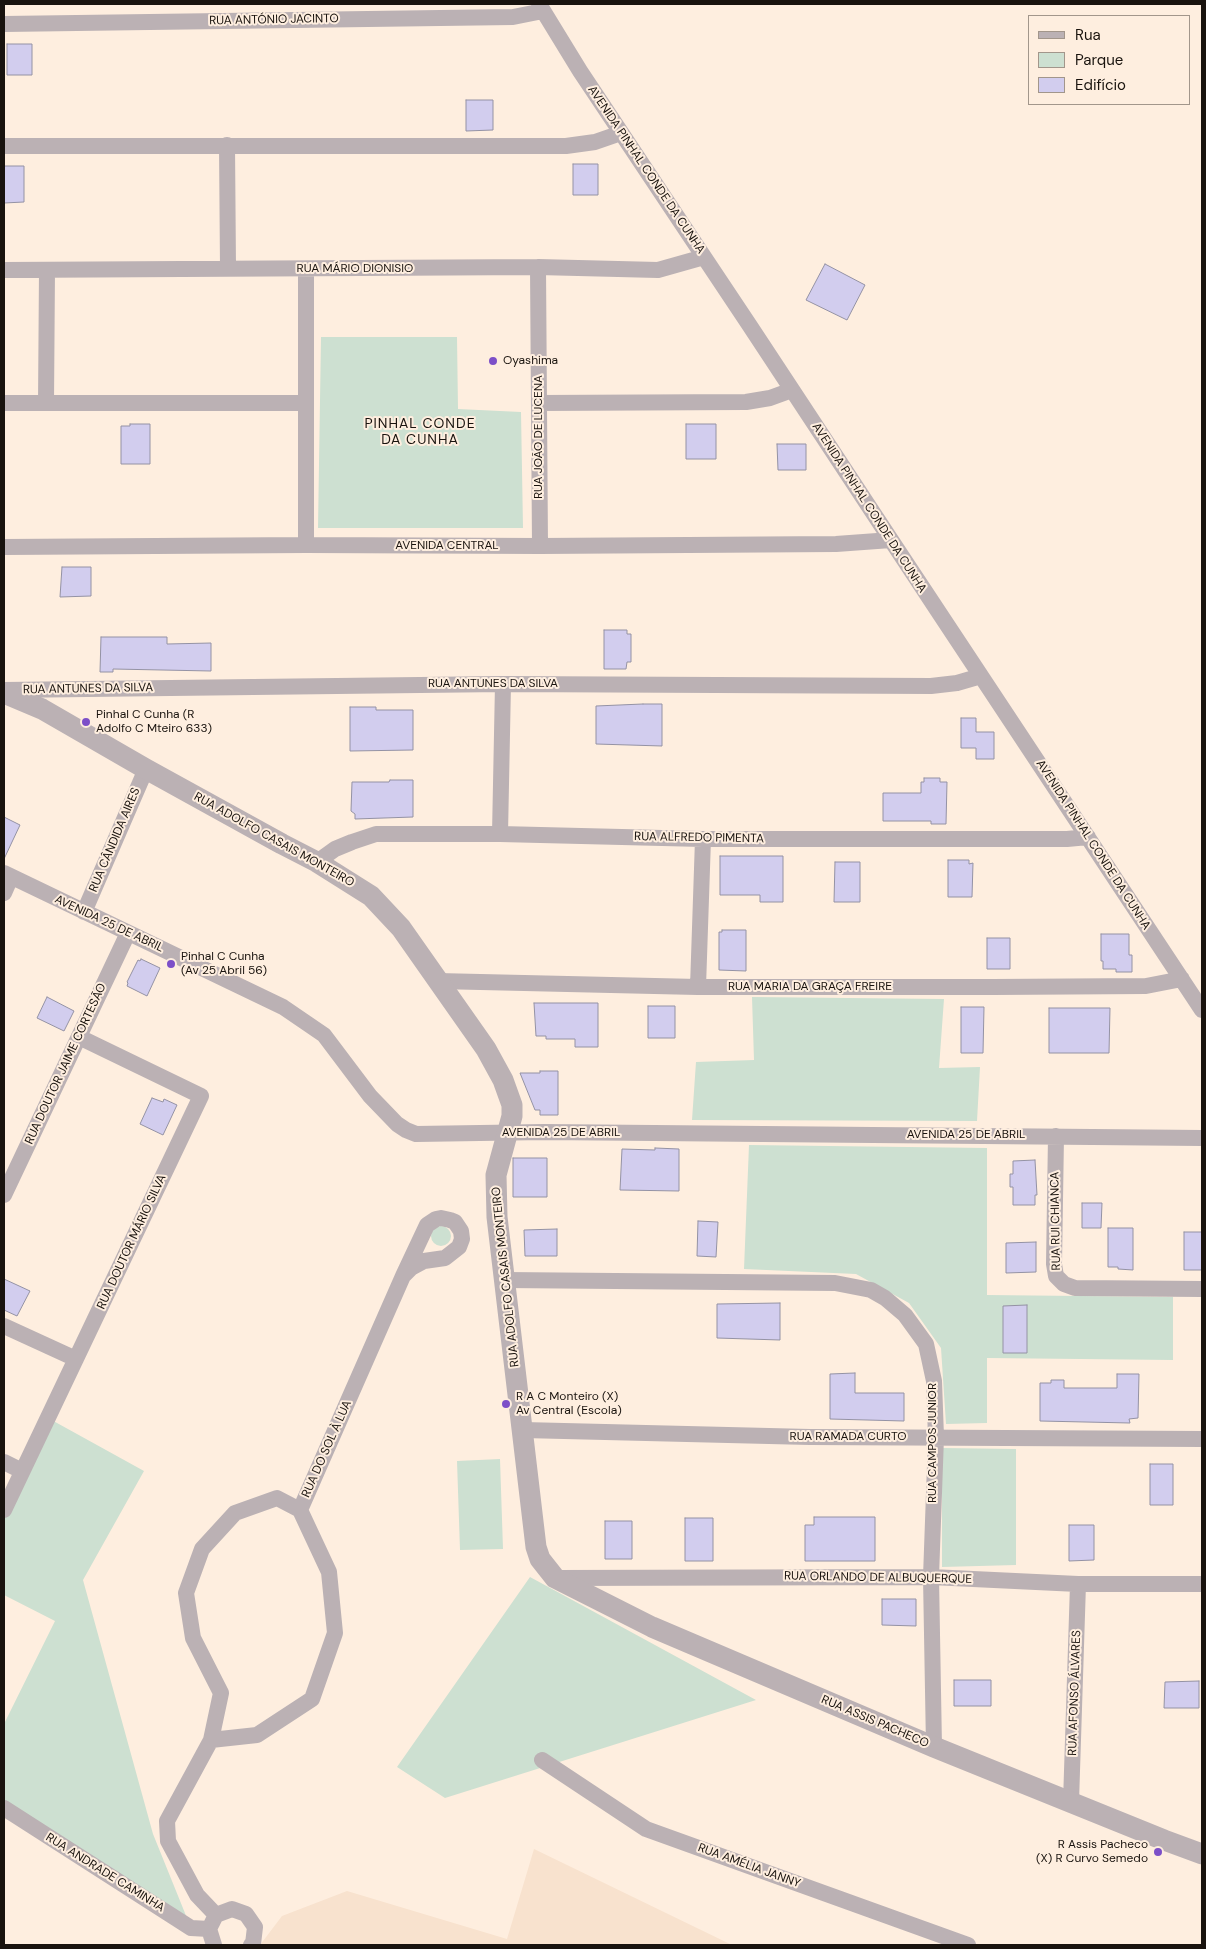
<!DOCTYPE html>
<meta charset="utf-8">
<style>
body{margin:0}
#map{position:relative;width:1206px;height:1949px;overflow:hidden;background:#feeedf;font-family:"DM Sans",sans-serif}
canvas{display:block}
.frame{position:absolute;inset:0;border:5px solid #19130e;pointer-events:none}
.legend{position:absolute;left:1028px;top:15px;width:162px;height:90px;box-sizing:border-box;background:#feeedf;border:1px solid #a2968b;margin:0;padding:6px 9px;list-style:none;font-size:15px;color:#19130e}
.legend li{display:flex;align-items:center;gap:10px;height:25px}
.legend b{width:25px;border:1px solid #a2968b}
</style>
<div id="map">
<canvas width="1206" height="1949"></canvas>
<div class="frame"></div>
<ul class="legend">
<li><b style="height:6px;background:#bbb1b4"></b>Rua</li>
<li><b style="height:14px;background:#cde0d1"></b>Parque</li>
<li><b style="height:14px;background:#d2cdee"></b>Edifício</li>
</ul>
</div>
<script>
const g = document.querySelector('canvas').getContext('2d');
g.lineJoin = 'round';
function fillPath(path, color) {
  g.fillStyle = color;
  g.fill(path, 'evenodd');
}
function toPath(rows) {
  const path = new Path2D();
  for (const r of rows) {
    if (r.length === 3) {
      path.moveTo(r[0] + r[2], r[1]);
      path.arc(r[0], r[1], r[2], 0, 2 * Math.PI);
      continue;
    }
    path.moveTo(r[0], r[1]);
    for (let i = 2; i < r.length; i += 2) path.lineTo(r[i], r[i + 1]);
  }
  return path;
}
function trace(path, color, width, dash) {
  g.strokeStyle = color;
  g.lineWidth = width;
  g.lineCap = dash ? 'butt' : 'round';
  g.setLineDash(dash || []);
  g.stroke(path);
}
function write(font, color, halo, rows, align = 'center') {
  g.font = font + ' "DM Sans",sans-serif';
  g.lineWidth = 4;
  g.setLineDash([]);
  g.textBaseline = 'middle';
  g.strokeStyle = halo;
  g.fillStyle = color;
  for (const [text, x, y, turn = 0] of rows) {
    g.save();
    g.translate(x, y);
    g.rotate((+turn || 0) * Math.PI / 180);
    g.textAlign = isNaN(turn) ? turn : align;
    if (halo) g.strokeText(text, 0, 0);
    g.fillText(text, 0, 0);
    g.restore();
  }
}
const built = toPath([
 [534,1849,732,1945,260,1945,282,1916,347,1891,507,1939]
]);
const green = toPath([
 [321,337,457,337,458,409,521,412,523,528,318,528],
 [752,997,944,999,939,1068,980,1067,977,1121,692,1120,696,1062,754,1060],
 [749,1145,987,1148,987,1295,1173,1297,1173,1360,987,1358,987,1423,946,1424,941,1348,909,1303,856,1274,744,1269],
 [441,1236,10],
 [48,1418,144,1471,83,1580,153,1834,191,1928,4,1808,4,1724,55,1621,4,1595,4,1510],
 [942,1448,1016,1449,1016,1565,942,1567],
 [500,1459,503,1549,460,1550,457,1461],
 [530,1577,756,1700,445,1798,397,1767]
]);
const building = toPath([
 [7,44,32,44,32,75,7,75,7,44],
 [466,100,493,100,493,130,466,131,466,100],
 [573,164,598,164,598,195,573,195,573,164],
 [4,166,24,166,24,202,4,203,4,166],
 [825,264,865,285,847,320,806,300,825,264],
 [130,424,150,424,150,464,121,464,121,426,130,426,130,424],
 [686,424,716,424,716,459,686,459,686,424],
 [777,444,806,444,806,470,778,470,777,444],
 [62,567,91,567,91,596,60,597,62,567],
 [604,630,627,630,627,634,631,634,631,662,627,662,626,669,604,669,604,630],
 [101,637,167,637,167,644,211,643,211,671,113,669,113,672,100,672,101,637],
 [643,704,662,704,662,746,596,744,596,706,643,704],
 [350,707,376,707,376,710,413,710,413,750,350,751,350,707],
 [961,718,976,718,976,732,994,732,994,759,976,759,976,748,961,748,961,718],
 [924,778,940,778,940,782,947,782,946,824,931,824,931,821,883,821,883,793,921,793,921,782,924,782,924,778],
 [390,780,413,780,413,817,355,819,355,814,351,811,352,782,389,782,390,780],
 [4,817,20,825,4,859,4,817],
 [720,856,783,856,783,902,760,902,760,895,720,895,720,856],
 [948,860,969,860,969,864,973,863,972,897,948,897,948,860],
 [835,862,860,862,860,902,834,902,835,862],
 [722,930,746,930,746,971,719,970,719,932,722,932,722,930],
 [1101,934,1129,934,1129,955,1132,955,1132,972,1116,972,1116,969,1103,969,1103,961,1101,961,1101,934],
 [987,938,1010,938,1010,969,987,969,987,938],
 [141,959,160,968,147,996,127,986,128,983,127,982,138,960,140,961,141,959],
 [47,997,74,1011,64,1031,37,1018,47,997],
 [534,1003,598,1003,598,1047,575,1047,575,1039,546,1039,546,1036,536,1036,534,1003],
 [648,1006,675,1006,675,1038,648,1038,648,1006],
 [961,1007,984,1007,983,1053,961,1053,961,1007],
 [1049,1008,1110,1008,1109,1053,1049,1053,1049,1008],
 [540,1071,558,1071,558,1115,540,1115,540,1110,535,1110,520,1073,540,1073,540,1071],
 [152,1098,163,1102,164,1099,177,1105,163,1135,140,1124,152,1098],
 [655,1148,679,1149,679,1191,620,1190,622,1149,655,1150,655,1148],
 [513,1158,547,1158,547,1197,513,1197,513,1158],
 [1035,1160,1037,1195,1035,1195,1035,1205,1013,1205,1013,1187,1010,1187,1010,1174,1013,1174,1013,1161,1035,1160],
 [1082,1203,1102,1203,1101,1228,1082,1228,1082,1203],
 [698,1221,718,1222,716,1257,697,1256,698,1221],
 [1108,1228,1133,1228,1133,1270,1118,1269,1118,1267,1108,1267,1108,1228],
 [557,1229,557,1256,525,1256,524,1230,557,1229],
 [1184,1232,1202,1232,1202,1270,1184,1270,1184,1232],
 [1036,1242,1036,1272,1006,1273,1006,1243,1036,1242],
 [4,1279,30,1291,17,1316,4,1310,4,1279],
 [780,1303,780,1340,717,1338,717,1304,780,1303],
 [1027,1305,1027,1353,1003,1353,1003,1306,1027,1305],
 [855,1373,855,1393,904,1393,904,1421,830,1419,830,1374,855,1373],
 [1117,1374,1139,1374,1138,1418,1129,1419,1130,1423,1040,1421,1040,1383,1051,1383,1051,1380,1064,1380,1064,1388,1117,1388,1117,1374],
 [1150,1464,1173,1464,1173,1505,1150,1505,1150,1464],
 [814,1517,875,1517,875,1561,805,1561,805,1525,814,1525,814,1517],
 [685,1518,713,1518,713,1561,685,1561,685,1518],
 [605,1521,632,1521,632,1559,605,1559,605,1521],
 [1069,1525,1094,1525,1094,1560,1069,1561,1069,1525],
 [882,1599,916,1599,916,1626,882,1625,882,1599],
 [954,1680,991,1680,991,1706,954,1706,954,1680],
 [1199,1681,1199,1708,1164,1708,1165,1682,1199,1681]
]);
const minor = toPath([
 [539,4,580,71,750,326,891,540,1202,1010],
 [4,24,513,17,543,11],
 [227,145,228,268],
 [4,146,566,146,595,142,621,133],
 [538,267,540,546],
 [4,270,538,267,658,270,704,257],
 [4,403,306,403],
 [46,403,47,270],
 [539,403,746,402,770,398,792,390],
 [306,545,306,269],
 [4,547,306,545,540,546,836,544,891,540],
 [4,690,503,684,931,686,957,683,981,676],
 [500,834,503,684],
 [317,862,335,849,352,842,376,834,500,834,703,839,1067,839,1088,837],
 [4,873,283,1007,324,1035,370,1096,397,1124,406,1130,416,1134,544,1132,1202,1138],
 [4,893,11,877],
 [84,912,146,769],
 [437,981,698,987,993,987,1146,986,1182,979],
 [698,987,703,839],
 [1056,1136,1054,1264,1056,1276,1064,1284,1075,1288,1202,1289],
 [4,1195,128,933],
 [505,1280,835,1283,871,1290,885,1298,905,1315,926,1344,934,1381,936,1437,931,1577,934,1747],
 [4,1326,76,1359],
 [523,1430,810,1437,1202,1439],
 [4,1462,22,1471],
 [4,1510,201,1096,79,1037],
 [557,1578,931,1577,1078,1584,1202,1584],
 [211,1740,257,1735,312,1699,335,1633,329,1572,300,1510,403,1276,411,1268,424,1261,445,1258,459,1247,462,1239,461,1231,455,1222,450,1220,441,1218,436,1219,427,1225,403,1276],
 [542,1760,646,1829,968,1945],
 [1071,1802,1078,1584],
 [4,1808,191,1928,209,1929],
 [216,1915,197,1895,168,1841,167,1821,211,1740,221,1693,193,1638,186,1593,202,1549,235,1513,277,1498,300,1510],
 [214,1945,209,1929,216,1915,232,1909,246,1914,255,1927,253,1944,251,1945]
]);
const tertiary = toPath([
 [4,693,42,709,146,769,282,844,317,862,371,896,401,928,486,1049,503,1080,512,1105,512,1116,496,1175,497,1217,536,1547,540,1559,555,1578,652,1627,934,1747,1164,1840,1202,1854]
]);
const markers = [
 [493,361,5,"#7c4fc8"],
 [86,722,5,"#7c4fc8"],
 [171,964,5,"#7c4fc8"],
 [506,1404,5,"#7c4fc8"],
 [1158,1852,5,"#7c4fc8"]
];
const streetNames = [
 ["RUA ANTÓNIO JACINTO",274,20,-1],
 ["AVENIDA PINHAL CONDE DA CUNHA",646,170,56],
 ["RUA MÁRIO DIONISIO",355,269],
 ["RUA JOÃO DE LUCENA",539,437,-90],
 ["AVENIDA PINHAL CONDE DA CUNHA",869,508,57],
 ["AVENIDA CENTRAL",447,546],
 ["RUA ANTUNES DA SILVA",493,684],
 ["RUA ANTUNES DA SILVA",88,689,-1],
 ["RUA ALFREDO PIMENTA",699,838,1],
 ["RUA CÂNDIDA AIRES",115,840,-67],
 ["RUA ADOLFO CASAIS MONTEIRO",274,840,29],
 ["AVENIDA PINHAL CONDE DA CUNHA",1093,845,57],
 ["AVENIDA 25 DE ABRIL",109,924,25],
 ["RUA MARIA DA GRAÇA FREIRE",810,987],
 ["RUA DOUTOR JAIME CORTESÃO",66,1064,-65],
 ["AVENIDA 25 DE ABRIL",561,1133],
 ["AVENIDA 25 DE ABRIL",966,1135],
 ["RUA RUI CHIANCA",1056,1221,-91],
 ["RUA DOUTOR MÁRIO SILVA",132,1242,-65],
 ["RUA ADOLFO CASAIS MONTEIRO",506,1277,-96],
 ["RUA RAMADA CURTO",848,1437],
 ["RUA CAMPOS JUNIOR",933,1443,-90],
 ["RUA DO SOL À LUA",327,1449,-66],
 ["RUA ORLANDO DE ALBUQUERQUE",878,1578,1],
 ["RUA AFONSO ÁLVARES",1075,1693,-88],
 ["RUA ASSIS PACHECO",875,1722,23],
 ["RUA AMÉLIA JANNY",749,1866,20],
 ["RUA ANDRADE CAMINHA",105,1873,32]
];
const poiNames = [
 ["Oyashima",503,361],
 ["Pinhal C Cunha (R",96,715],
 ["Adolfo C Mteiro 633)",96,729],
 ["Pinhal C Cunha",181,957],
 ["(Av 25 Abril 56)",181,971],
 ["R A C Monteiro (X)",516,1397],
 ["Av Central (Escola)",516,1411],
 ["R Assis Pacheco",1148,1845,"right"],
 ["(X) R Curvo Semedo",1148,1859,"right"]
];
const neighbourhoodNames = [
 ["PINHAL CONDE",420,424],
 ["DA CUNHA",420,440]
];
fillPath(built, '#f8e2ce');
fillPath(green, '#cde0d1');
fillPath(building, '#d2cdee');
trace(building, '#9492a4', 1);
trace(minor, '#bbb1b4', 16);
trace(tertiary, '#bbb1b4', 21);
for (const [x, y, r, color] of markers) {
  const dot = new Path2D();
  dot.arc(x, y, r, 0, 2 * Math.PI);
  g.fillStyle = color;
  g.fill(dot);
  trace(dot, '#feeedf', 2);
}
write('12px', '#19130e', '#feeedf', streetNames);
write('12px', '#19130e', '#feeedf', poiNames, 'left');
g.letterSpacing = '1px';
write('14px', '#19130e', '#feeedf', neighbourhoodNames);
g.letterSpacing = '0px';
</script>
